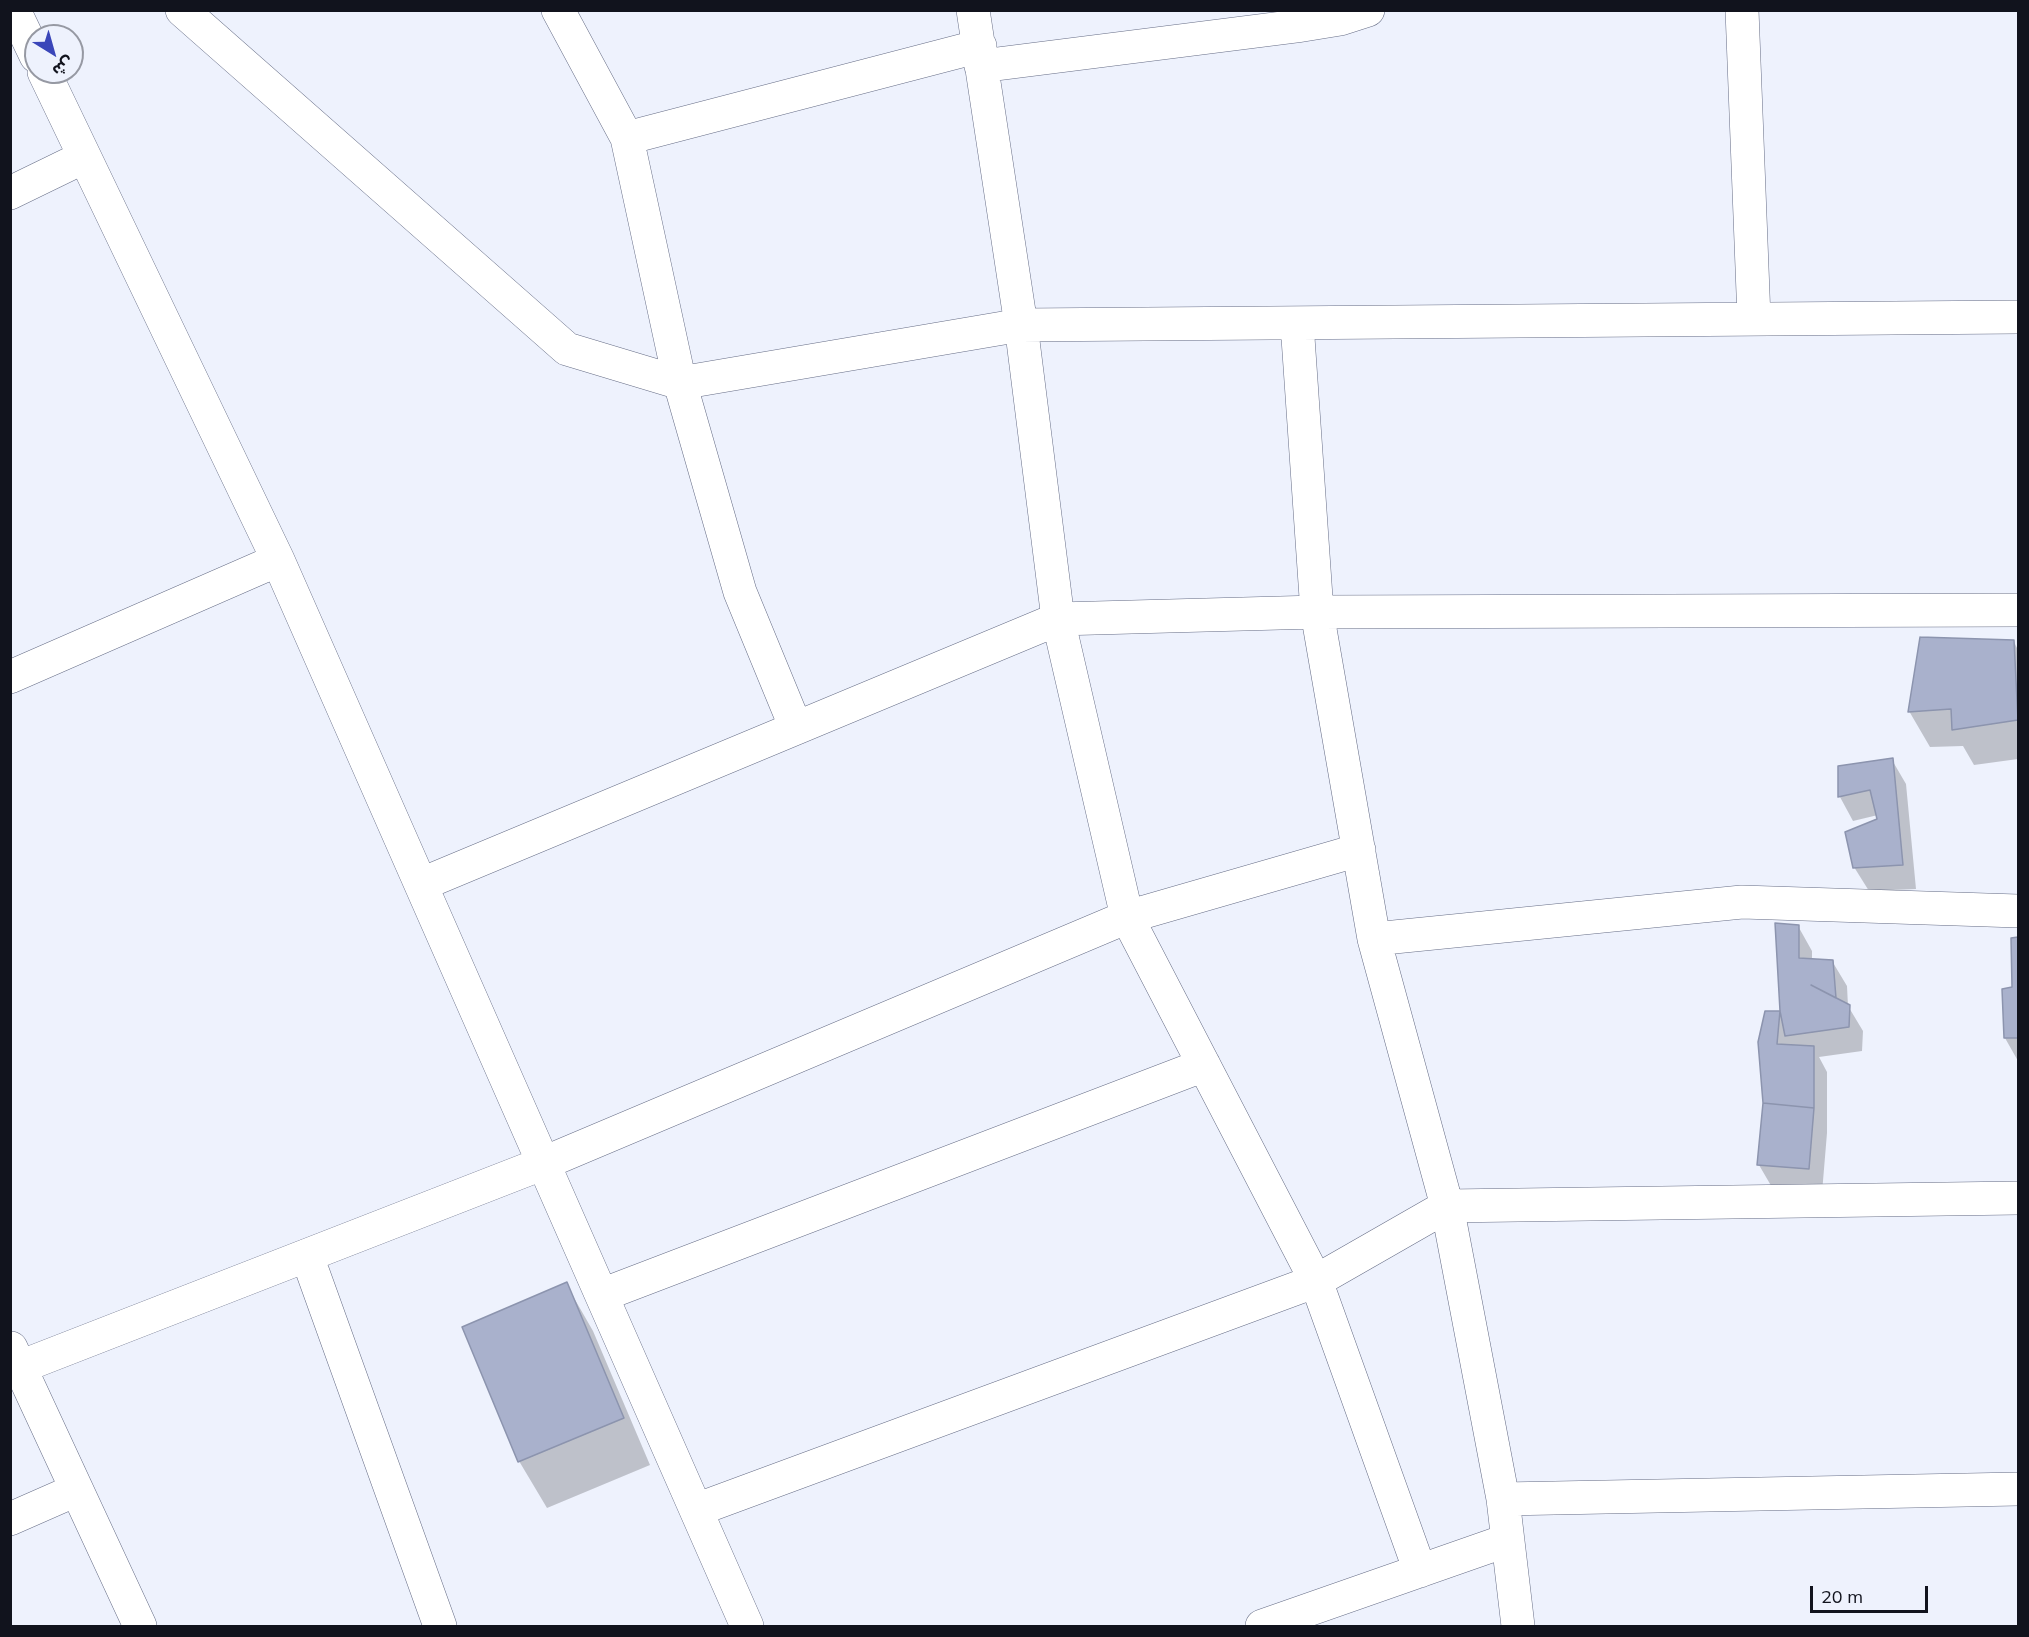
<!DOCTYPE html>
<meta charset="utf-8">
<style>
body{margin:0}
#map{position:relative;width:2029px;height:1637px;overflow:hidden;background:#eef2fd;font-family:Mulish,"Noto Sans Arabic",sans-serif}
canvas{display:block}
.frame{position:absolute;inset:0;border:12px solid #11131d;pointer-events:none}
.north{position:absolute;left:24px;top:24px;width:60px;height:60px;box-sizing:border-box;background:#eef2fd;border:2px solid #9699a3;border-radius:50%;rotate:143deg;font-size:16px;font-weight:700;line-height:24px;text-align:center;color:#11131d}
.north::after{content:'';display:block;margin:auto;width:21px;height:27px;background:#3a46b9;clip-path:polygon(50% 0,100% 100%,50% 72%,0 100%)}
.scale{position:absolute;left:1810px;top:1586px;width:118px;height:27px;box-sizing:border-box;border:3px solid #11131d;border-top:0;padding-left:8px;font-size:18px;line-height:21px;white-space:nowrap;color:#11131d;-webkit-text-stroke:4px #eef2fd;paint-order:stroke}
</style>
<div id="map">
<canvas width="2029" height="1637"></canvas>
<div class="frame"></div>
<div class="north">ش</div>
<div class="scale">20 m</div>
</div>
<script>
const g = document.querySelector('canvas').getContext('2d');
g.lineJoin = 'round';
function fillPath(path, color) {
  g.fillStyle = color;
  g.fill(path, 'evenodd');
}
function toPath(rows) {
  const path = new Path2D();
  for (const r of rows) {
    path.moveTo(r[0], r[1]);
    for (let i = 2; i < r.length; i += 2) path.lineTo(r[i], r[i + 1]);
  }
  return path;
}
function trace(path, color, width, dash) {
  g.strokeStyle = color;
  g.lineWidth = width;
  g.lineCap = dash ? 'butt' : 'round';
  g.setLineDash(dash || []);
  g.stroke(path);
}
const shadow = toPath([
 [2014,642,2018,650,2018,759,1974,765,1963,746,1930,747,1909,711],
 [1892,760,1906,784,1916,889,1869,891,1854,867,1879,819,1878,815,1853,821,1840,797,1840,768],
 [1798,926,1812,951,1812,960,1832,961,1847,986,1848,1006,1863,1031,1862,1051,1819,1057,1827,1072,1827,1133,1822,1193,1773,1189,1759,1165,1764,1103,1767,1013,1781,1012],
 [2013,939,2018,939,2018,1061,2005,1038,2013,989],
 [566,1284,593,1331,650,1465,547,1508,519,1461]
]);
const building = toPath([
 [1920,637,2014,640,2018,720,1952,730,1951,709,1908,712,1920,637],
 [1893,758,1903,865,1853,868,1845,832,1877,819,1870,790,1838,797,1838,766,1893,758],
 [1775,923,1799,925,1799,958,1833,960,1836,998,1811,985,1850,1005,1849,1027,1785,1036,1780,1011,1775,923],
 [2018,937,2018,1038,2004,1038,2002,989,2012,987,2011,938,2018,937],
 [1765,1011,1780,1011,1777,1044,1814,1046,1814,1108,1763,1103,1758,1042,1765,1011],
 [1763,1103,1814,1108,1809,1169,1757,1165,1763,1103],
 [567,1282,624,1418,518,1462,462,1327,567,1282]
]);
const minor = toPath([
 [14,10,36,56],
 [182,10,567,349,680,383,1021,325,2018,317],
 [558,10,627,138,680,383,740,592,796,728],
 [973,10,1021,325,1058,619,1127,917,1316,1281,1420,1571],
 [1742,10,1754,319],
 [981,66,1297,26,1340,19,1368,10],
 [44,72,278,560,747,1626],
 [627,138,980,46],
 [10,193,84,157],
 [1297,323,1317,612,1374,939,1447,1206,1503,1499,1518,1626],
 [10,677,278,560],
 [422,884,1058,619,1317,612,2018,610],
 [1374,939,1742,902,2018,911],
 [307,1256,440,1626],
 [602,1295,1204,1065],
 [11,1348,140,1626],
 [20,1367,544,1163,1127,917,1359,850],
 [1503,1499,2018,1489],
 [696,1510,1316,1281,1447,1206,2018,1198],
 [10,1519,76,1490],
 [1262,1626,1508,1540]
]);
fillPath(shadow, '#0003');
fillPath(building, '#a9b1cc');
trace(building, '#8c94ae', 1.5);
trace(minor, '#666d86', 34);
trace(minor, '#fff', 33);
</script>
